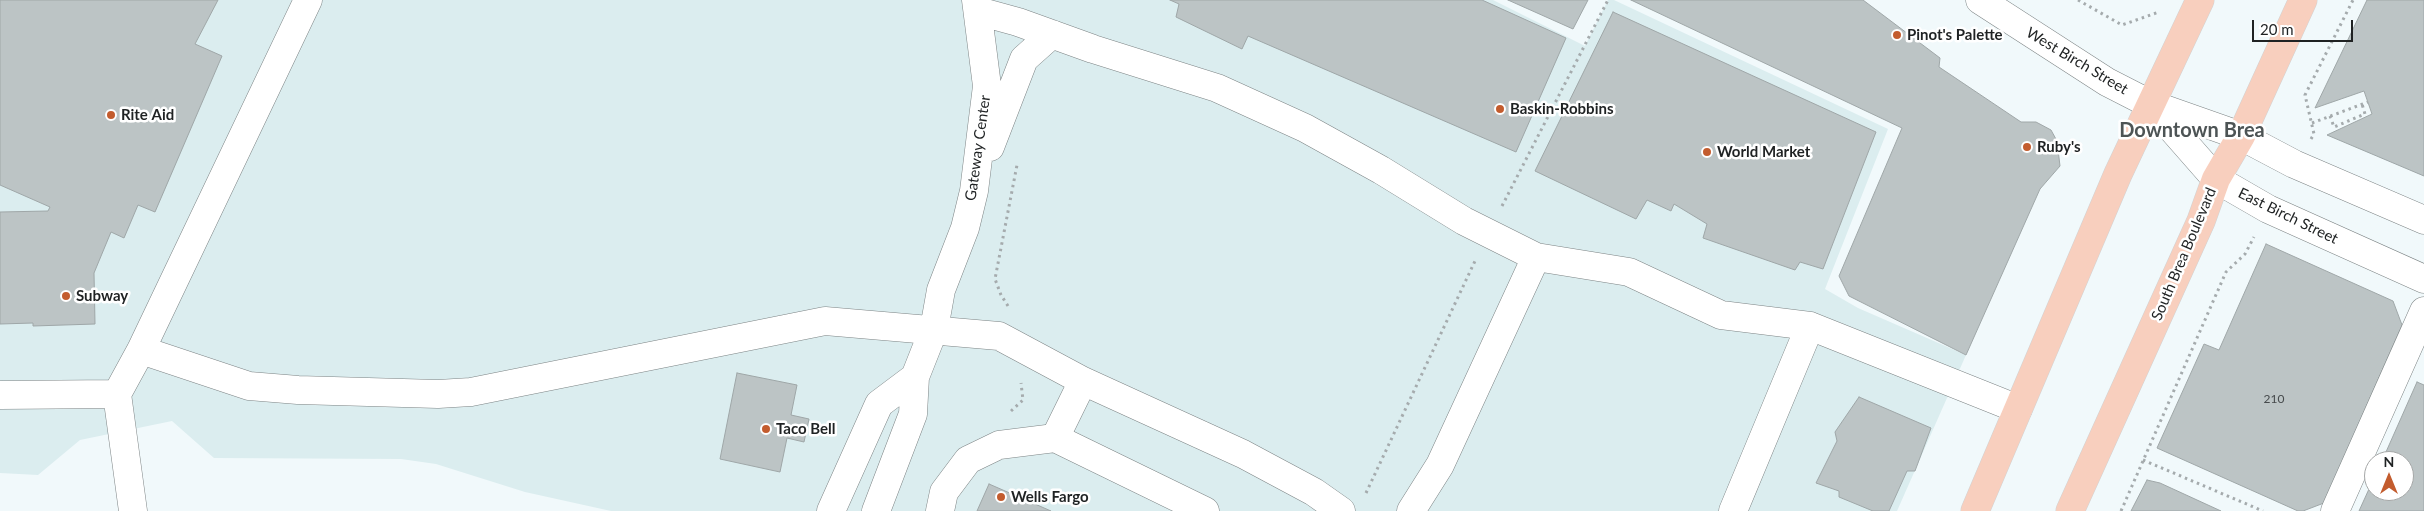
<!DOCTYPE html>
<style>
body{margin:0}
#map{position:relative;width:2424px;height:511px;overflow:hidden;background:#f1f9fb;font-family:Lato,sans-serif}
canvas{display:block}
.north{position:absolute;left:2364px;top:451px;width:50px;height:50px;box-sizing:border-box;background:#fff;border:1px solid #a5a7a7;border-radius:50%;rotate:0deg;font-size:14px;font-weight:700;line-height:20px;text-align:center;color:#1f2223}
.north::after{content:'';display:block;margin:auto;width:18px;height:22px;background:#c35c2e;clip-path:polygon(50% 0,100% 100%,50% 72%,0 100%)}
.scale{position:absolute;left:2252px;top:20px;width:101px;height:22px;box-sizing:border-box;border:2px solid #1f2223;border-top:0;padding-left:6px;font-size:15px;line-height:18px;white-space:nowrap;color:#1f2223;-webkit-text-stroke:4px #fff;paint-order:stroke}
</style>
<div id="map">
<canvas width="2424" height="511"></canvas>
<div class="north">N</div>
<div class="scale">20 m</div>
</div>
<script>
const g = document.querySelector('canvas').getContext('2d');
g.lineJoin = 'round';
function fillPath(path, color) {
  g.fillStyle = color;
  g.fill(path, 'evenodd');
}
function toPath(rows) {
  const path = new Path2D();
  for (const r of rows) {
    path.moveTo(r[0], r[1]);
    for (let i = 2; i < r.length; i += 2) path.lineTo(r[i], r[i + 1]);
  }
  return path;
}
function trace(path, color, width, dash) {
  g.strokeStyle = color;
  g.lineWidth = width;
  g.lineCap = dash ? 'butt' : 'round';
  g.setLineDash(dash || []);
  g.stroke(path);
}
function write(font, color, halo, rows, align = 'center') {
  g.font = font + ' Lato,sans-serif';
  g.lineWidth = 5;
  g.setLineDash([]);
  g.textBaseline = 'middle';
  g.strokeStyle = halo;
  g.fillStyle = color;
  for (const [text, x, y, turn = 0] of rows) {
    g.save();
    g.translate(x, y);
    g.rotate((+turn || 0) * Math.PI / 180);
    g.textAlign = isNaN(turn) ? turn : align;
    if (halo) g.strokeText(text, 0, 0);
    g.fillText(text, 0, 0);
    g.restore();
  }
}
const built = toPath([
 [0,0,1493,0,1585,46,1608,0,1614,0,1888,129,1825,289,1858,308,1966,355,1897,511,611,511,525,492,436,464,401,459,214,458,172,421,80,440,38,475,0,473]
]);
const building = toPath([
 [0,0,218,0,195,44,222,56,155,212,138,205,124,238,111,232,94,273,95,324,33,326,33,323,0,324,0,212,48,211,50,207,0,185,0,0],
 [1170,0,1482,0,1566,38,1516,152,1248,36,1242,49,1176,17,1179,4,1170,0],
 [1508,0,1588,0,1573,29,1508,0],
 [1631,0,1863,0,1940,58,1939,67,2021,122,2036,122,2051,130,2057,141,2060,166,2040,189,1966,355,1849,296,1839,276,1902,128,1631,0],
 [2367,0,2424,0,2424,176,2327,135,2372,114,2364,91,2315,108,2367,0],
 [1613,12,1876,132,1823,269,1800,262,1795,270,1703,238,1707,224,1674,204,1671,211,1647,200,1636,219,1535,171,1613,12],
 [2266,244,2393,301,2402,325,2324,503,2303,511,2298,511,2157,448,2204,344,2219,350,2266,244],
 [737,373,797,385,791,415,809,419,804,442,787,438,780,472,720,459,737,373],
 [2417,382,2424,385,2424,511,2359,511,2374,478,2374,491,2404,491,2404,461,2382,461,2417,382],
 [1859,397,1931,428,1915,471,1907,471,1889,511,1873,511,1839,497,1839,491,1816,483,1837,441,1835,432,1859,397],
 [2147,480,2160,483,2221,511,2131,511,2147,480],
 [989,484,1051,511,977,511,989,484]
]);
const path = toPath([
 [2078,0,2122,25,2159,12],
 [2330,116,2334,127,2365,114,2362,104],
 [2312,123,2368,102],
 [2311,139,2314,134,2305,95,2353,0],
 [1502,206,1608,0],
 [1008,306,1001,295,995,279,1017,165],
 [1011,411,1023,400,1021,383],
 [2143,460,2263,511],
 [1366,493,1475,261],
 [2121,511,2226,272,2245,254,2254,237]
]);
const minor = toPath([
 [1980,0,2107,82,2150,104,2241,136,2294,164,2424,220],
 [978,11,1018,22,1093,49,1217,88,1305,128,1381,170,1464,221,1536,257,1629,272,1721,315,1810,326,2018,409],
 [2152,106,2216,179,2268,209,2424,279],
 [990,147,1024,59,1052,34],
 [141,350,249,386,298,390,438,394,471,392,825,321,999,336,1083,381,1243,454,1314,492,1341,511],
 [1083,381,1055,438,1205,511],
 [0,395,117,394],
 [133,511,117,394,141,350,308,0],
 [831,511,879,404,915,377],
 [876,511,913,414,915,377,934,329,941,290,965,228,974,191,987,86,976,0],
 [940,511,944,492,968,460,999,445,1055,438],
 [1411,511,1440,465,1536,257],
 [1733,511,1810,326],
 [2335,511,2424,311]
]);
const major = toPath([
 [1975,511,2118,174,2200,0],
 [2070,511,2201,221,2216,179,2241,136,2303,0]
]);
const markers = [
 [1897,35,5,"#c35c2e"],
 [1500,109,5,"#c35c2e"],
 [111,115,5,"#c35c2e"],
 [2027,147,5,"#c35c2e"],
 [1707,152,5,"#c35c2e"],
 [66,296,5,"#c35c2e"],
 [766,429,5,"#c35c2e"],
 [1001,497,5,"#c35c2e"]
];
const numberNames = [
 ["210",2274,399]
];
const poiNames = [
 ["Pinot's Palette",1907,35],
 ["Baskin-Robbins",1510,109],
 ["Rite Aid",121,115],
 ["Ruby's",2037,147],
 ["World Market",1717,152],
 ["Subway",76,296],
 ["Taco Bell",776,429],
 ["Wells Fargo",1011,497]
];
const streetNames = [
 ["West Birch Street",2077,61,31],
 ["Gateway Center",978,148,-82],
 ["East Birch Street",2288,216,26],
 ["South Brea Boulevard",2184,254,-67]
];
const districtNames = [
 ["Downtown Brea",2192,131]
];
fillPath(built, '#dbedef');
fillPath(building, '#bcc4c5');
trace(building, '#9fa7a8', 1);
trace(minor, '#7d8485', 29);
trace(major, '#d2d3d3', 29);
trace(path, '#a5abad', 3, [2.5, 4]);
trace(minor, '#fff', 28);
trace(major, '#f8cfbe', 28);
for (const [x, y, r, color] of markers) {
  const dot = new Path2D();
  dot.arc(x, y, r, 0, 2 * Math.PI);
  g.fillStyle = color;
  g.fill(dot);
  trace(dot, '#fff', 2);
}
write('12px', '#464a4c', null, numberNames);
write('bold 15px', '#1f2223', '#fff', poiNames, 'left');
write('15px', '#1f2223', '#fff', streetNames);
write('bold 20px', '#4d5455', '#fff', districtNames);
</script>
